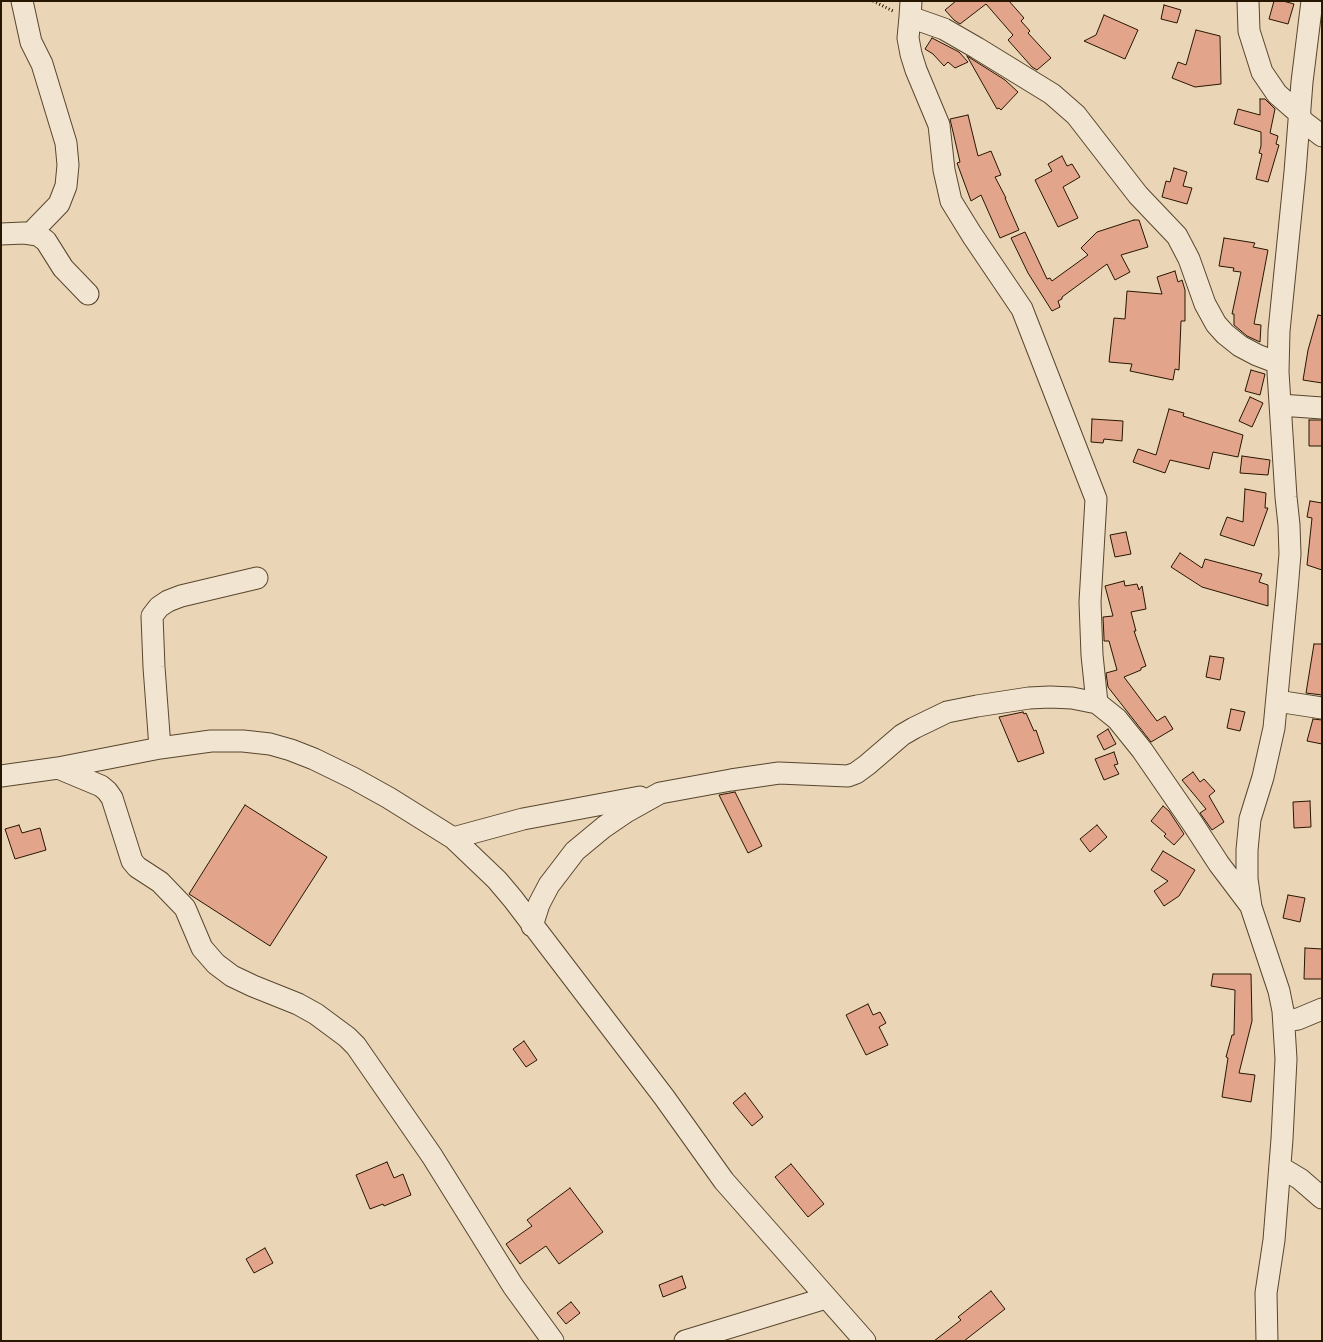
<!DOCTYPE html>
<style>
body{margin:0}
#map{position:relative;width:1323px;height:1342px;overflow:hidden;background:#ead5b6;font-family:"IM FELL French Canon",serif}
canvas{display:block}
.frame{position:absolute;inset:0;border:2px solid #271600;pointer-events:none}
</style>
<div id="map">
<canvas width="1323" height="1342"></canvas>
<div class="frame"></div>
</div>
<script>
const g = document.querySelector('canvas').getContext('2d');
g.lineJoin = 'round';
function fillPath(path, color) {
  g.fillStyle = color;
  g.fill(path, 'evenodd');
}
function toPath(rows) {
  const path = new Path2D();
  for (const r of rows) {
    path.moveTo(r[0], r[1]);
    for (let i = 2; i < r.length; i += 2) path.lineTo(r[i], r[i + 1]);
  }
  return path;
}
function trace(path, color, width, dash) {
  g.strokeStyle = color;
  g.lineWidth = width;
  g.lineCap = dash ? 'butt' : 'round';
  g.setLineDash(dash || []);
  g.stroke(path);
}
const building = toPath([
 [956,1,1009,1,1024,18,1021,21,1030,31,1028,33,1051,58,1037,70,1032,67,1008,40,1013,35,986,4,960,24,954,20,945,10,956,1],
 [1274,1,1283,1,1294,4,1288,24,1269,19,1274,1],
 [1164,5,1181,10,1177,23,1161,19,1164,5],
 [1104,15,1138,30,1125,59,1084,41,1096,35,1104,15],
 [1196,30,1220,36,1221,84,1195,87,1172,78,1178,62,1186,65,1196,30],
 [932,38,959,52,968,62,955,68,948,62,944,66,933,54,925,49,932,38],
 [967,56,1005,80,1018,92,1001,110,999,108,997,109,967,56],
 [1260,99,1265,99,1275,109,1270,133,1278,136,1276,144,1279,145,1268,182,1256,179,1262,154,1259,153,1261,146,1261,132,1234,124,1238,109,1260,115,1260,99],
 [968,115,978,156,991,151,1001,175,995,177,1006,198,1005,198,1019,230,1000,238,981,195,971,201,957,163,960,162,950,119,968,115],
 [1062,156,1067,166,1072,164,1080,177,1063,187,1078,218,1058,227,1035,180,1052,171,1048,164,1062,156],
 [1174,168,1187,172,1183,186,1192,188,1187,204,1162,197,1166,181,1170,182,1174,168],
 [1134,220,1139,220,1148,247,1121,255,1130,272,1115,280,1107,264,1062,297,1062,299,1058,301,1060,307,1052,311,1028,273,1011,238,1025,232,1047,279,1050,278,1052,281,1088,255,1081,248,1097,232,1134,220],
 [1224,238,1255,243,1253,247,1268,250,1254,324,1261,325,1260,342,1247,336,1234,325,1234,314,1232,314,1241,272,1233,271,1234,268,1219,266,1224,238],
 [1175,271,1178,282,1182,280,1185,290,1185,321,1181,321,1179,370,1175,369,1173,380,1130,371,1132,364,1109,362,1114,318,1125,319,1127,291,1162,294,1157,277,1175,271],
 [1318,315,1322,316,1322,383,1303,380,1308,350,1318,315],
 [1251,370,1265,374,1260,395,1245,391,1251,370],
 [1250,397,1263,403,1252,427,1239,421,1250,397],
 [1169,409,1184,413,1183,416,1243,435,1238,457,1213,452,1209,469,1170,460,1165,473,1133,462,1138,449,1156,455,1169,409],
 [1092,419,1123,421,1122,441,1104,439,1103,443,1091,442,1092,419],
 [1309,420,1322,420,1322,446,1309,446,1309,420],
 [1242,456,1270,460,1268,475,1240,473,1242,456],
 [1245,489,1266,493,1265,508,1268,508,1254,546,1220,535,1227,517,1243,522,1245,489],
 [1310,501,1322,503,1322,570,1307,565,1312,518,1307,517,1310,501],
 [1126,532,1131,554,1115,557,1110,535,1126,532],
 [1180,553,1202,568,1205,559,1262,574,1259,582,1268,585,1268,606,1202,587,1171,567,1180,553],
 [1124,581,1125,586,1137,584,1139,590,1142,586,1146,609,1131,612,1136,631,1134,631,1146,666,1141,668,1141,670,1124,677,1157,721,1165,716,1173,729,1151,742,1108,687,1106,673,1117,670,1109,641,1104,641,1104,638,1103,617,1113,616,1105,586,1124,581],
 [1314,644,1322,644,1322,695,1306,693,1314,644],
 [1210,656,1224,658,1220,680,1206,677,1210,656],
 [1231,709,1245,712,1240,731,1227,728,1231,709],
 [1023,712,1024,714,1026,713,1034,731,1036,730,1044,753,1018,762,999,717,1023,712],
 [1313,719,1322,720,1322,744,1307,741,1313,719],
 [1108,729,1116,744,1104,750,1097,736,1108,729],
 [1114,752,1118,764,1114,765,1119,774,1104,780,1095,759,1114,752],
 [1193,772,1200,782,1204,779,1215,791,1209,796,1224,822,1212,830,1200,813,1206,809,1182,780,1193,772],
 [735,792,762,846,748,853,719,795,735,792],
 [1310,801,1311,827,1294,828,1293,802,1310,801],
 [245,805,327,857,270,946,189,894,245,805],
 [1163,806,1169,811,1184,834,1174,845,1164,836,1166,834,1151,821,1163,806],
 [19,825,22,833,40,828,46,850,15,859,5,829,19,825],
 [1097,825,1107,837,1090,852,1080,839,1097,825],
 [1163,851,1195,870,1179,896,1164,906,1154,891,1168,881,1151,870,1163,851],
 [1288,895,1305,898,1300,922,1283,918,1288,895],
 [1305,948,1322,949,1322,979,1304,979,1305,948],
 [1213,974,1251,974,1252,1021,1239,1073,1255,1075,1251,1102,1222,1097,1228,1058,1226,1057,1232,1035,1234,1035,1235,990,1211,986,1213,974],
 [868,1004,873,1015,880,1012,886,1023,879,1027,888,1045,866,1055,846,1015,868,1004],
 [524,1041,537,1060,526,1067,513,1049,524,1041],
 [745,1093,763,1117,752,1126,733,1103,745,1093],
 [387,1162,394,1178,403,1174,411,1195,384,1206,383,1204,370,1209,356,1175,387,1162],
 [791,1164,824,1204,808,1217,775,1177,791,1164],
 [570,1188,603,1232,559,1264,546,1246,520,1264,506,1244,532,1226,527,1220,570,1188],
 [265,1248,273,1263,254,1273,246,1259,265,1248],
 [682,1276,686,1288,663,1297,659,1285,682,1276],
 [991,1291,1005,1309,964,1341,934,1341,961,1320,958,1317,991,1291],
 [571,1302,580,1313,566,1324,557,1313,571,1302]
]);
const path = toPath([
 [873,1,893,11]
]);
const minor = toPath([
 [22,1,31,42,42,64,59,120,66,143,68,165,66,186,59,204,30,234],
 [911,1,910,17,944,29,977,48,1052,94,1076,115,1138,195,1177,236,1189,259,1205,304,1216,324,1225,334,1240,346,1257,355,1278,363],
 [1248,1,1249,31,1262,72,1277,94,1300,114],
 [910,17,908,38,911,54,916,70,939,125,944,170,951,201,972,235,1022,309,1096,499,1090,602,1092,655,1097,703,1117,719,1142,750,1193,824,1219,864,1250,905],
 [1300,119,1322,136],
 [1,234,24,233,38,235,46,241,63,268,88,294],
 [1280,405,1322,408],
 [1277,701,1322,708],
 [160,748,154,667,152,616,159,607,168,601,181,596,257,578],
 [58,768,101,786,107,791,112,798,132,861,137,867,160,882,185,908,202,948,216,964,232,976,253,986,298,1004,316,1014,347,1037,356,1046,432,1156,513,1286,553,1341],
 [1,776,58,768,160,748,211,741,243,741,270,744,291,750,314,759,353,778,389,798,453,838,497,880,513,899,664,1097,724,1181,865,1341],
 [453,838,523,819,640,797],
 [532,926,539,904,549,885,575,851,604,827,626,812,660,793,731,780,779,773,848,776,856,773,867,765,902,735,914,728,947,712,977,706,1029,698,1050,697,1072,698,1097,703],
 [1284,1021,1298,1019,1322,1009],
 [1280,1167,1300,1179,1322,1198],
 [685,1341,826,1298],
 [1267,1341,1266,1293,1274,1240,1282,1139,1286,1059,1283,1011,1279,991,1251,907,1247,879,1247,850,1250,819,1263,777,1274,728,1287,590,1290,554,1289,525,1286,497,1278,372,1279,331,1295,172,1302,82,1312,1]
]);
fillPath(building, '#e2a48a');
trace(building, '#271600', 1);
trace(minor, '#58462e', 23);
trace(path, '#271600', 3, [1, 2.5]);
trace(minor, '#f1e4d0', 21);
</script>
